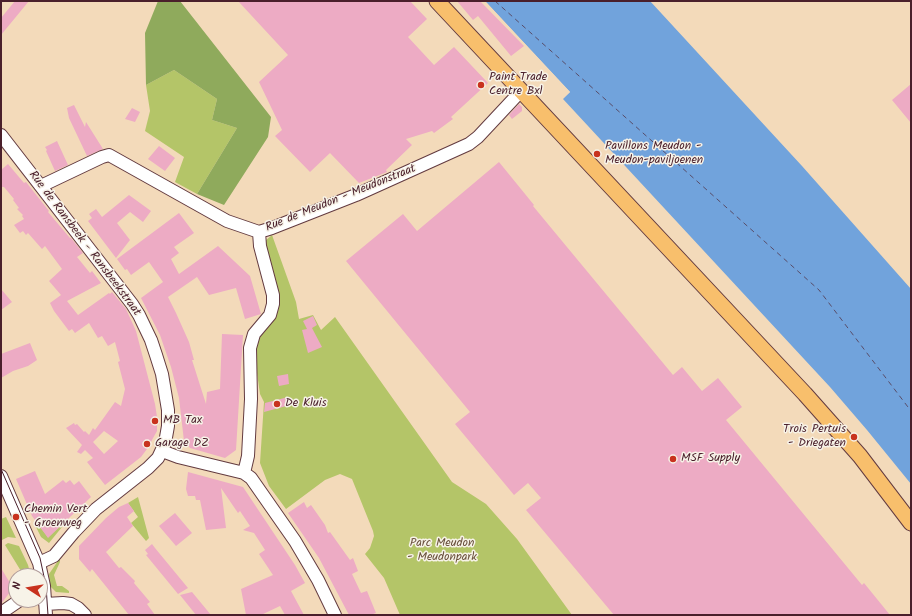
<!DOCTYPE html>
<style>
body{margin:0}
#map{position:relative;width:912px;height:616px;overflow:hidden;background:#f3daba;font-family:Kalam,sans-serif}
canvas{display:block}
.frame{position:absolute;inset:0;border:2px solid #4a1f2b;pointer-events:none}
.north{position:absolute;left:8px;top:568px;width:40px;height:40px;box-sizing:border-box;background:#f7f3e8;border:1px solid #b29e9c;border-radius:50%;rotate:282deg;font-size:11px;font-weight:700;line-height:16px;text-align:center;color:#4a1f2b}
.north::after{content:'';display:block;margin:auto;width:14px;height:18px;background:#c8321e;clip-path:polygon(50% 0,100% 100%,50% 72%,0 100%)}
</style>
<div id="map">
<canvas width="912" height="616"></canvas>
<div class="frame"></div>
<div class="north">N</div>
</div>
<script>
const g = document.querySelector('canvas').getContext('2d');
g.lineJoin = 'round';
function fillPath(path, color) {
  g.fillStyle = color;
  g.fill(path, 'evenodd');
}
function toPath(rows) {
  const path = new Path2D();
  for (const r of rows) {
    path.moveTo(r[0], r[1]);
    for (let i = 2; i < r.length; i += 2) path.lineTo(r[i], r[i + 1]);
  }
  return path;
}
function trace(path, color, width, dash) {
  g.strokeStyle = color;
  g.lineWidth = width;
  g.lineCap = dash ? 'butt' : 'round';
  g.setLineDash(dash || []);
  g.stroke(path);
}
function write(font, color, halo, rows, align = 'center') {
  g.font = font + ' Kalam,sans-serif';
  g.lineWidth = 3;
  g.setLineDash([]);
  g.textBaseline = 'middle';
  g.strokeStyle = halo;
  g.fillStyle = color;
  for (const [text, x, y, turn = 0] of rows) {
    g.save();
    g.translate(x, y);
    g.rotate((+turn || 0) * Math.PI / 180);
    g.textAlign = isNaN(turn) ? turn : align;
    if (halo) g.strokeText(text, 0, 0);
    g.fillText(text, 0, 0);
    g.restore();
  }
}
const green = toPath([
 [174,70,217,99,212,120,237,128,197,194,175,182,184,157,145,131,150,111,146,85],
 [272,235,296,302,299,319,313,315,321,330,335,317,452,482,486,504,517,539,572,615,400,615,384,578,365,554,370,548,374,536,373,531,352,479,340,474,325,480,286,509,269,486,260,463,264,402,260,394,257,373,255,345,259,334,270,319,265,241],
 [138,497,149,538,146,541,131,523,138,517,128,503],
 [6,517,16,538,8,537,2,540,1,538,1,519],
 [37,523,48,537,60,526,62,527,49,543,41,537,35,525],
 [8,543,19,546,28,565,31,576,24,576,5,545],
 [60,558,60,562,54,575,57,586,62,586,69,591,69,593,56,592,50,586,49,574]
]);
const forest = toPath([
 [158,1,180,1,271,117,268,137,224,205,197,194,237,128,212,120,217,99,174,70,146,85,145,33]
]);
const water = toPath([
 [485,1,650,1,802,166,911,289,911,484,867,430,830,387,563,99,570,92]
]);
const pier = toPath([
 [483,1,485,1,570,92,561,100,561,98,567,92]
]);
const ferry = toPath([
 [495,1,819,290,911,411]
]);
const building = toPath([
 [15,1,29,1,1,35,1,18],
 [238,1,410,1,427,19,408,37,434,65,454,47,488,83,451,117,453,119,434,133,432,131,406,139,412,145,386,170,387,172,359,183,330,153,310,172,275,136,282,130,259,82,288,55],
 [457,1,480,1,524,46,511,56,478,16,473,20],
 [911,84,911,123,892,100],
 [519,104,522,107,522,111,512,119,509,115],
 [74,105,85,127,86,122,103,149,87,156,69,118,67,108],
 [132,108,140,112,135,122,125,119],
 [57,141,68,165,55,171,46,151,47,150,45,147],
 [159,146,175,158,165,171,148,159],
 [499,162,534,205,533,206,673,375,682,367,702,391,718,378,742,407,726,420,862,585,864,583,890,615,614,615,526,510,541,498,528,483,514,495,455,424,470,412,346,261,403,214,417,231],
 [8,164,24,183,26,182,49,211,48,212,70,238,71,238,83,253,77,257,90,273,92,271,101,283,67,301,78,315,109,293,110,294,112,292,126,309,136,331,155,404,157,417,157,431,147,449,141,457,105,485,87,462,93,458,85,450,81,454,77,452,82,445,66,428,74,423,75,425,77,424,84,432,85,431,89,435,93,428,95,430,115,402,121,406,125,389,118,362,120,361,115,342,108,346,102,336,98,338,89,323,75,333,72,329,69,331,54,311,50,303,61,295,49,281,62,269,45,246,42,249,28,233,26,235,23,231,20,233,14,225,24,219,22,216,23,215,17,209,19,208,13,200,14,199,4,187,1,187,1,170],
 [104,431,118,441,104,454,93,442],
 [129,195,151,211,143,222,130,212,117,223,130,240,116,258,88,221,92,218,89,214,96,209,102,217],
 [179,213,194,233,174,247,179,253,171,259,179,274,218,246,250,276,261,314,245,319,236,288,209,295,197,277,168,297,176,313,189,342,194,360,192,360,206,404,207,392,220,389,222,334,243,335,236,450,225,458,190,448,184,441,179,398,171,367,160,335,141,298,163,282,149,262,131,275,127,269,125,270,117,259],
 [1,289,12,302,1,310],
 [313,316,317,325,312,328,322,347,308,353,302,330,307,329,303,321],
 [30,343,37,360,28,366,13,371,1,378,1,354],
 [288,374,289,384,279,386,277,376],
 [288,397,290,405,264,412,265,403],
 [35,471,45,494,63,480,66,483,70,480,74,485,79,481,91,497,48,538,32,516,16,479],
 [188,472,243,487,295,565,305,583,291,591,304,615,285,615,280,606,261,615,246,615,241,589,273,575,259,554,265,550,254,533,243,530,250,526,240,511,238,513,221,488,226,528,206,530,200,500,196,500,195,496,188,496,186,489],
 [304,502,307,508,311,505,325,525,328,533,330,532,350,560,353,558,358,571,352,574,361,593,367,591,376,613,370,615,349,615,319,558,288,513],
 [128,503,134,511,127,517,133,526,106,552,119,568,121,567,135,581,134,583,150,602,147,604,155,615,129,615,92,569,90,572,79,559,79,546,106,518,119,507],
 [175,513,192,533,176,546,159,526],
 [152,544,155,548,188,588,178,594,146,555,148,554,145,550],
 [1,568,13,588,1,604],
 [192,592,211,615,196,615,180,595]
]);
const minor = toPath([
 [1,135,132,304,139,315,151,340,156,355,162,374,168,410,168,426,165,443,158,458,148,468,96,509,74,532,54,556,39,563],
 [41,186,102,157,109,155,227,221,259,232,272,228,356,195,469,144,478,137,521,91],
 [162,451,178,457,244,473,251,478,295,541,318,580,335,615],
 [244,473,248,456,251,399,250,348,254,334,270,315,273,304,273,295,260,246,259,232],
 [1,476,39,563,44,586,46,615],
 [45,604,63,603,71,604,78,608,85,615],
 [1,613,20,600]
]);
const major = toPath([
 [437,1,805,394,860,456,911,523]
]);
const tram = toPath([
 [1,469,40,558,46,586,48,615]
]);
const markers = [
 [481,85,4,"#c8321e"],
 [597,154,4,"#c8321e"],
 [277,404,4,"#c8321e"],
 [155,421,4,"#c8321e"],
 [854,437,4,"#c8321e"],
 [147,444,4,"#c8321e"],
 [673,459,4,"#c8321e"],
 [16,517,4,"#c8321e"]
];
const poiNames = [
 ["Paint Trade",489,78],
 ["Centre Bxl",489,92],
 ["Pavillons Meudon -",605,147],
 ["Meudon-paviljoenen",605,161],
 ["De Kluis",285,404],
 ["MB Tax",163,421],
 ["Trois Pertuis",846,430,"right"],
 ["- Driegaten",846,444,"right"],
 ["Garage DZ",155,444],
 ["MSF Supply",681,459],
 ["Chemin Vert",24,510],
 ["- Groenweg",24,524]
];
const streetNames = [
 ["Rue de Meudon - Meudonstraat",341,199,-22],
 ["Rue de Ransbeek - Ransbeekstraat",84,244,53]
];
const parkNames = [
 ["Parc Meudon",442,544],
 ["- Meudonpark",442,558]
];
fillPath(green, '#b4c568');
fillPath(forest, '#8faa5c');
fillPath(water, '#71a3dc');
fillPath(pier, '#f3daba');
trace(ferry, '#584d69', 1, [5, 4]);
fillPath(building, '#edabc4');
trace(minor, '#633b40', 14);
trace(major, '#633b40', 17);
trace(minor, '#fff', 12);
trace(major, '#f8bf6c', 15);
trace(tram, '#4a1f2b', 1);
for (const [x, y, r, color] of markers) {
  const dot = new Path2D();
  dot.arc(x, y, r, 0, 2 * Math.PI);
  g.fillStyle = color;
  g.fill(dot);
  trace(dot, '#f7f3e8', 1.5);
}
write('12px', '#4a1f2b', '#f7f3e8', poiNames, 'left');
write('12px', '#4a1f2b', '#f7f3e8', streetNames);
write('12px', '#6a513d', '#f7f3e8', parkNames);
</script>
